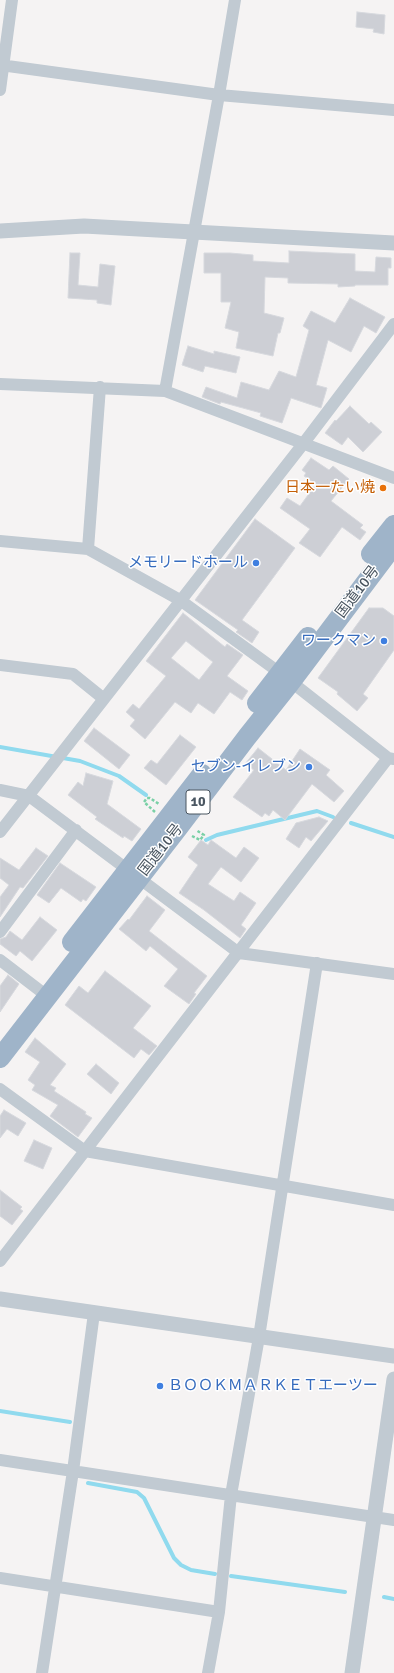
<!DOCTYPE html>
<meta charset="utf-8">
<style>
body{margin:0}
canvas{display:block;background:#f5f3f3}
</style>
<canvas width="394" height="1673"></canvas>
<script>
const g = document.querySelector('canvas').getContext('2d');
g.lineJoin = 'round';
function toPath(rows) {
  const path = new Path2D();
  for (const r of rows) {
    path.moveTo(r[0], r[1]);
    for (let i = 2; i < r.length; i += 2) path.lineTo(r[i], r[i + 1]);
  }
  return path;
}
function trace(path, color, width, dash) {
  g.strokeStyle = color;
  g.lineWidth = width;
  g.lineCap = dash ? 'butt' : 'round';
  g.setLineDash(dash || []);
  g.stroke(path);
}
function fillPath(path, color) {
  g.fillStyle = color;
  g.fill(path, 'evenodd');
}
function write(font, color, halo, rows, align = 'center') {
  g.font = font + ' Signika,"Noto Sans JP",sans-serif';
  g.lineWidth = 3;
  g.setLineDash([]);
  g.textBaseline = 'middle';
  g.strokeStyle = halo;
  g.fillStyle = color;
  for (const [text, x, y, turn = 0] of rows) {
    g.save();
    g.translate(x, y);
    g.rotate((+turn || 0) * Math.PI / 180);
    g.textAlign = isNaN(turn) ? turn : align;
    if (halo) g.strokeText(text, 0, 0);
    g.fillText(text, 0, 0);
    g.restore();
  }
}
const stream = toPath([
 [0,747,80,761,119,776,146,795],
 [351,823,394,837],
 [206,840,217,835,317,811,333,817],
 [0,1411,70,1422],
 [88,1483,137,1492,144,1498,174,1558,181,1565,191,1570,215,1574],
 [231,1576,345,1592],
 [384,1597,394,1599]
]);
const building = toPath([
 [357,12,385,15,384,34,373,32,374,29,356,27,357,12],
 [289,251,355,254,355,271,375,272,376,257,391,258,391,268,388,268,388,285,355,285,355,286,338,287,338,284,288,283,288,278,265,277,264,313,284,318,280,333,278,333,273,356,236,348,239,332,225,328,231,302,221,302,221,273,204,273,204,253,230,253,253,255,253,261,289,263,289,251],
 [70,253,80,253,78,285,98,287,100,264,115,266,111,305,97,303,97,300,68,298,70,253],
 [350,298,385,317,376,333,364,326,351,352,328,340,316,385,327,388,321,408,291,398,282,423,260,416,261,413,221,402,220,404,202,397,206,387,237,398,241,382,269,390,279,371,296,377,309,330,303,326,311,311,335,323,350,298],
 [188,346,214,354,214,351,240,357,236,373,205,366,203,372,182,365,188,346],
 [350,406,369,424,371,422,382,432,363,452,348,437,342,445,325,433,335,420,336,421,350,406],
 [311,458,329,470,333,466,349,479,331,501,363,525,360,528,366,532,360,540,342,527,320,557,299,543,310,529,280,508,287,498,300,506,316,484,304,476,306,473,302,470,311,458],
 [255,519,295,548,242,620,259,632,252,643,236,632,238,630,195,600,255,519],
 [369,608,383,608,394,616,394,650,363,694,368,698,357,711,337,694,338,692,318,678,369,608],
 [183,613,225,647,227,644,243,655,227,676,248,691,242,700,230,692,214,714,198,703,191,713,175,702,145,739,130,726,135,720,126,712,133,704,139,709,166,676,146,661,183,613],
 [186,641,213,662,199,680,171,658,186,641],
 [94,728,130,755,119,769,84,741,94,728],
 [180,735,196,747,166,785,144,768,151,760,157,764,180,735],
 [258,748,286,770,300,749,330,770,326,775,344,791,334,802,312,784,285,820,273,810,269,816,265,813,262,817,233,797,254,770,245,764,258,748],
 [86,773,113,781,107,804,141,829,132,841,124,836,123,838,95,819,97,817,68,795,78,782,83,786,86,773],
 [319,817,328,821,311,841,306,837,299,848,286,839,296,823,319,817],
 [201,840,208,845,211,840,236,858,244,847,259,858,241,882,221,867,208,884,234,901,240,892,256,903,241,925,246,929,240,938,204,910,179,893,198,865,188,857,201,840],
 [36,848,48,856,23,888,20,887,0,917,0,897,9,885,0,878,0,858,19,870,36,848],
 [60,863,96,887,86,901,83,899,81,902,61,888,49,903,37,895,60,863],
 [147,896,165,910,149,931,207,976,194,993,196,994,189,1004,164,986,178,969,150,946,146,951,119,929,128,919,129,920,147,896],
 [40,917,57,930,32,961,20,951,16,956,0,944,0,939,6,937,10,931,22,940,40,917],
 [105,971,151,1006,133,1028,157,1046,149,1055,141,1049,134,1058,65,1005,79,986,88,993,105,971],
 [8,975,19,984,0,1012,0,986,8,975],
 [35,1038,66,1064,50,1085,56,1088,54,1091,86,1112,85,1114,92,1118,78,1137,50,1116,58,1105,32,1090,35,1085,28,1080,40,1062,25,1052,35,1038],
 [96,1064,119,1083,111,1094,87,1074,96,1064],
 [4,1110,26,1123,18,1136,7,1129,0,1138,0,1116,4,1110],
 [34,1140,52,1148,43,1169,24,1161,34,1140],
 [0,1190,22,1207,20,1209,23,1211,12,1225,0,1216,0,1190]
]);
const path = toPath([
 [155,812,144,802,147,798,150,798,159,804],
 [192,836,200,840,204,835,196,830]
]);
const minor = toPath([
 [0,65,219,95,394,110],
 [0,90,12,0],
 [0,384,165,391,394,478],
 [165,391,219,95,235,0],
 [0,541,88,549,180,600,280,673,388,758,394,759],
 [88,549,100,387],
 [0,665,73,674,104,699],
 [0,790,29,796,239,953,394,974],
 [0,832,303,444,394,324],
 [0,932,76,830],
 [0,960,47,996],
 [0,1089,85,1151,394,1205],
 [0,1261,388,758],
 [0,1460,394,1520],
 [0,1578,219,1612],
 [42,1673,73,1471,94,1313],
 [208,1673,219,1612,231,1495,259,1337,317,963]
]);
const tertiary = toPath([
 [0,231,84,226,394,243],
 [0,1299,394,1356],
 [352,1673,394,1379]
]);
const trunk = toPath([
 [371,554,394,525],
 [257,703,308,637],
 [72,942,202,774],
 [0,1058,178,828,247,737,290,683,394,545]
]);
const markers = [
 [383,488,4,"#e8710a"],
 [256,563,4,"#3f7fe0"],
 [384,641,4,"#3f7fe0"],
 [309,767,4,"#3f7fe0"],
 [160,1386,4,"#3f7fe0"]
];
const shields = [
 [198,802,24]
];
const shieldNames = [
 ["10",198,802]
];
const foodNames = [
 ["日本一たい焼",375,488]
];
const shopNames = [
 ["メモリードホール",248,563],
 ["ワークマン",376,641],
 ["セブン-イレブン",301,767],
 ["ＢＯＯＫＭＡＲＫＥＴエーツー",168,1386,"left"]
];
const streetNames = [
 ["国道10号",358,592,-53],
 ["国道10号",161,850,-52]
];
trace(stream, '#90daee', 4);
fillPath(building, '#cdcfd5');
trace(building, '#d7d9de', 1);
trace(path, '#7ad0a6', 2.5, [3, 2]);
trace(minor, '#c1cad2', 12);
trace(tertiary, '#c1cad2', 15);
trace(trunk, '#9fb4c9', 20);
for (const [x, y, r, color] of markers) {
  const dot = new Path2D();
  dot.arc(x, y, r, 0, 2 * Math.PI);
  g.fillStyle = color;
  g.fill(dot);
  trace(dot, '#fff', 1.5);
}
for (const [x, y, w] of shields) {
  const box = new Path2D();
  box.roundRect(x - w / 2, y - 12, w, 24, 3);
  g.fillStyle = '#fff';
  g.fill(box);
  trace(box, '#4a5661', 1);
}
write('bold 14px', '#4a5661', null, shieldNames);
write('15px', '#c56008', '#fff', foodNames, 'right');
write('15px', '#366cbe', '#fff', shopNames, 'right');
write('15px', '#4a5661', '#fff', streetNames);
</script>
